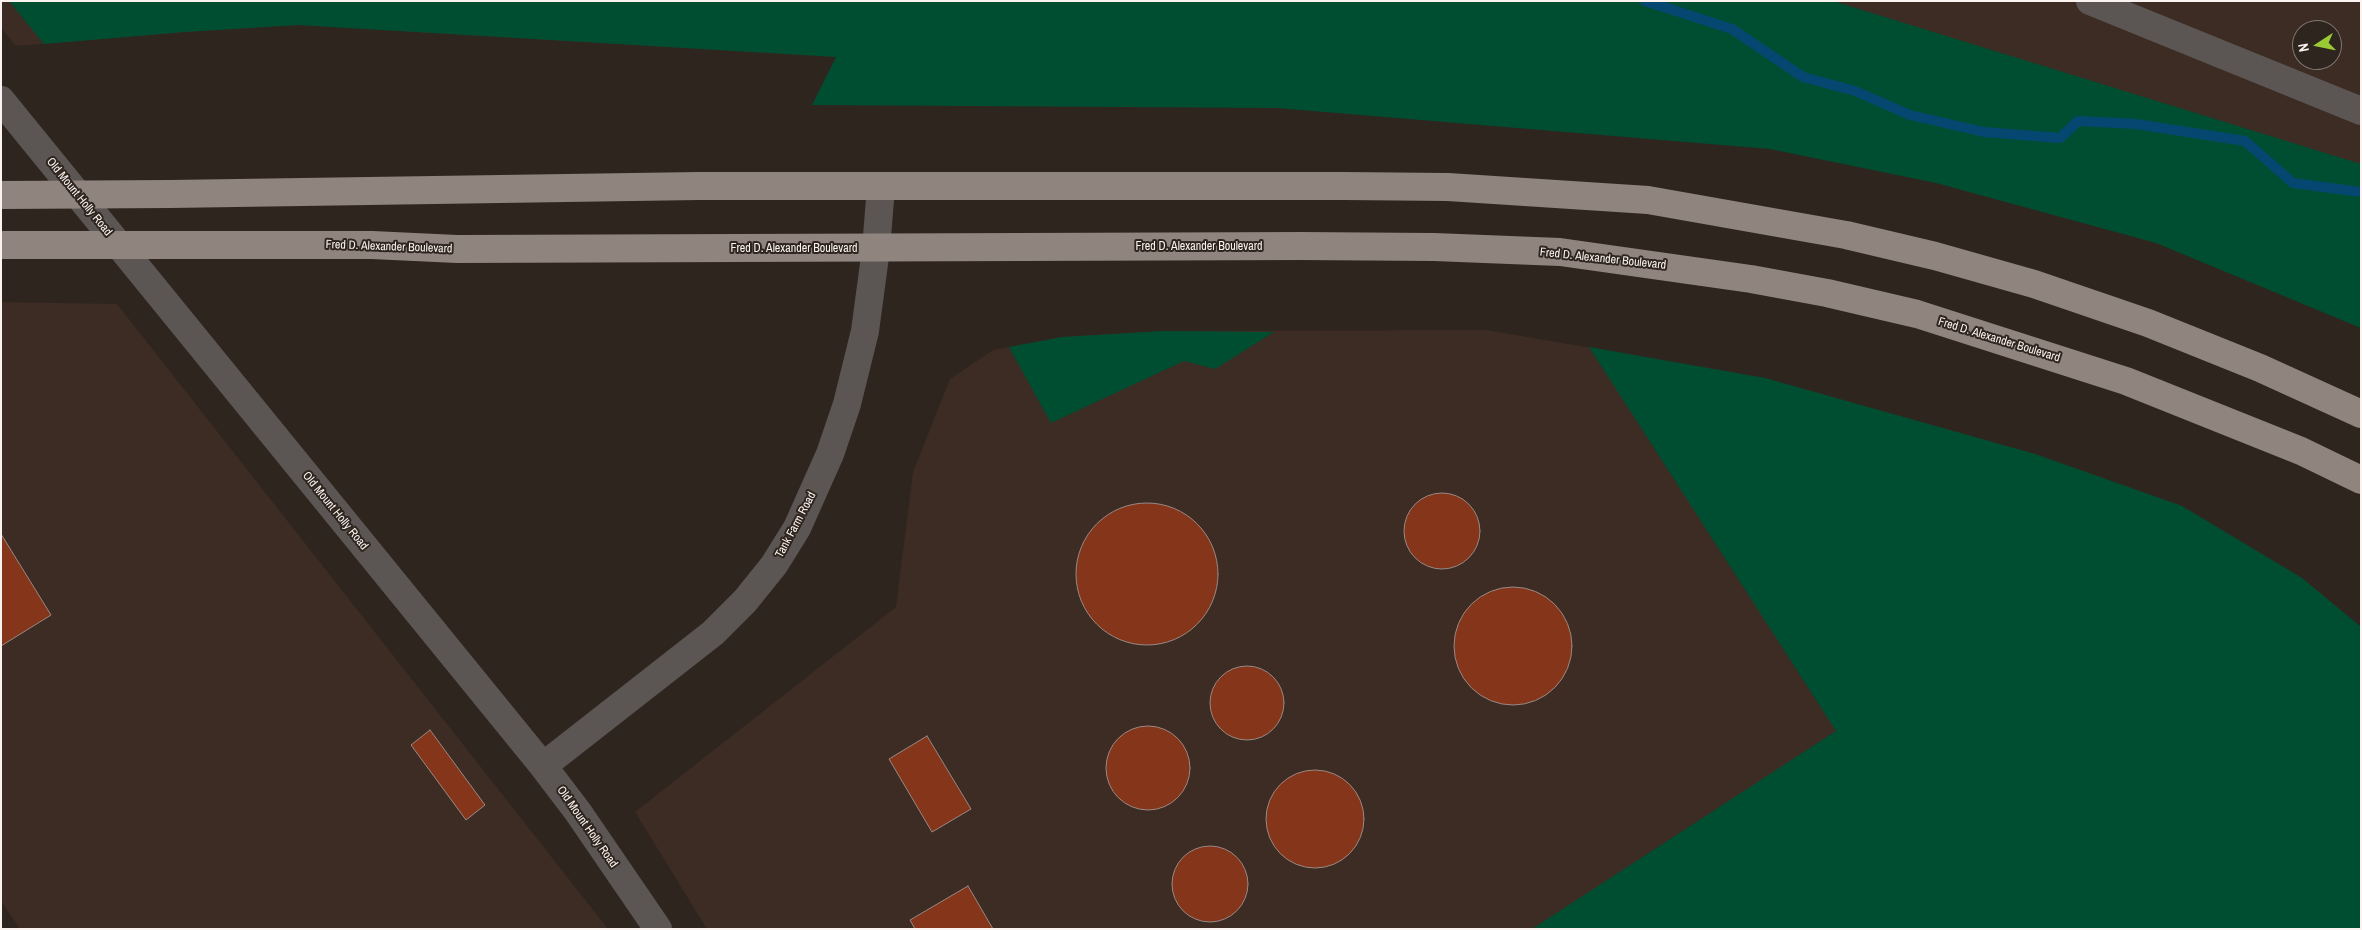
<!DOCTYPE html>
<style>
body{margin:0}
#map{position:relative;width:2362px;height:930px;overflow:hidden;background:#2f251f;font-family:"Archivo Narrow",sans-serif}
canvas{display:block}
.frame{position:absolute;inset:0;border:2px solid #faf3ef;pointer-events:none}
.north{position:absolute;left:2292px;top:20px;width:50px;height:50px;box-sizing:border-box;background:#2f251f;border:1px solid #807772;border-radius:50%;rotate:259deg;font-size:14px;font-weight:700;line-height:20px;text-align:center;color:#faf3ef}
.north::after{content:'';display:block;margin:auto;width:18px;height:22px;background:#9acb35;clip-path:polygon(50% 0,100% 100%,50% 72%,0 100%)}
</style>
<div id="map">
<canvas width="2362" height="930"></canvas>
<div class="frame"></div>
<div class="north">N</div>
</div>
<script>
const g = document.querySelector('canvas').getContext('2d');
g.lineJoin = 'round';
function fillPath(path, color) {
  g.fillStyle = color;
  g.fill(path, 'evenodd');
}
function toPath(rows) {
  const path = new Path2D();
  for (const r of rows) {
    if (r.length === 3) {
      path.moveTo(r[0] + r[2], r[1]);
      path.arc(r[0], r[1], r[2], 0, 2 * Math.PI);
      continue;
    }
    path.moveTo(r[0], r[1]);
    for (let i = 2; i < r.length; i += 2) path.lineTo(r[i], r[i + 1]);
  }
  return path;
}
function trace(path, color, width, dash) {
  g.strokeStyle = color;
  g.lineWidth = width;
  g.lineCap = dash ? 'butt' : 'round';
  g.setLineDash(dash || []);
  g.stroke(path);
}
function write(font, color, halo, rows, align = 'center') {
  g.font = font + ' "Archivo Narrow",sans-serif';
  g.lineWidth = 4;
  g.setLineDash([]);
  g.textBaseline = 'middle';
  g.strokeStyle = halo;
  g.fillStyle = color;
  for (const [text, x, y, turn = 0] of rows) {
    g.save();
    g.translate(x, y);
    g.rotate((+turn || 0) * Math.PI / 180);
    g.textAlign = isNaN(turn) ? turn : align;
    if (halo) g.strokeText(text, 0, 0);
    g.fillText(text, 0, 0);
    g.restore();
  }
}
const built = toPath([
 [1,1,2361,1,2361,233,2093,158,837,57,298,25,185,32,16,46,1,28],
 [2302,30,2332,30,2332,60,2302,60],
 [1,302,117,304,608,929,20,929,1,901],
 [1487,330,1765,378,2035,454,2182,506,2302,578,2361,627,2361,929,707,929,635,812,896,607,913,472,950,379,993,350,1062,337,1164,331]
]);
const green = toPath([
 [9,1,1833,1,2361,164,2361,328,2156,243,1936,183,1770,149,1277,108,812,105,836,57,298,25,185,32,44,44],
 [1164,331,1274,332,1215,369,1184,361,1051,423,1009,347,1062,337],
 [1589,347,1765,378,2035,454,2182,506,2302,578,2361,627,2361,929,1532,929,1836,731]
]);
const stream = toPath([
 [1645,1,1732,29,1803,77,1855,91,1910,115,1984,132,2060,138,2078,121,2136,124,2245,141,2293,183,2361,192]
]);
const building = toPath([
 [1442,531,38],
 [1147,574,71],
 [1,534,51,615,1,646,1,534],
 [1513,646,59],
 [1247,703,37],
 [1148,768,42],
 [430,730,485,805,466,820,411,745,430,730],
 [927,736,971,809,932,832,889,759,927,736],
 [1315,819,49],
 [1210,884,38],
 [968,886,993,929,915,929,910,920,968,886]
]);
const minor = toPath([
 [2090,1,2361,111],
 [1,100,543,766,578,812,658,929],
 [543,766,713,633,745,601,774,565,797,528,830,454,847,404,865,331,876,249,881,187]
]);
const major = toPath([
 [170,194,698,186,1344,186,1448,187,1648,200,1846,235,1935,256,2034,284,2148,323,2260,368,2361,414],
 [207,245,372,245,457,249,1301,246,1434,247,1560,252,1751,279,1827,293,1917,314,2126,381,2301,451,2361,480]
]);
const majorBridge = toPath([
 [1,195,170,194],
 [1,245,207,245]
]);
const streetNames = [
 ["Old Mount Holly Road",79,197,51],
 ["Fred D. Alexander Boulevard",389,247,2],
 ["Fred D. Alexander Boulevard",1199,247],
 ["Fred D. Alexander Boulevard",794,249],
 ["Fred D. Alexander Boulevard",1603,259,6],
 ["Fred D. Alexander Boulevard",1999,340,17],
 ["Old Mount Holly Road",335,511,51],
 ["Tank Farm Road",796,525,-62],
 ["Old Mount Holly Road",587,827,55]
];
fillPath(built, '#3c2c23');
fillPath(green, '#004e31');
trace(stream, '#064771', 10);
fillPath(building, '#85351a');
trace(building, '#988985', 1);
trace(minor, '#5b5653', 28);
trace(major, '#8f847e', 28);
trace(majorBridge, '#8f847e', 28);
write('12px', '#faf3ef', '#2f251f', streetNames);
</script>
